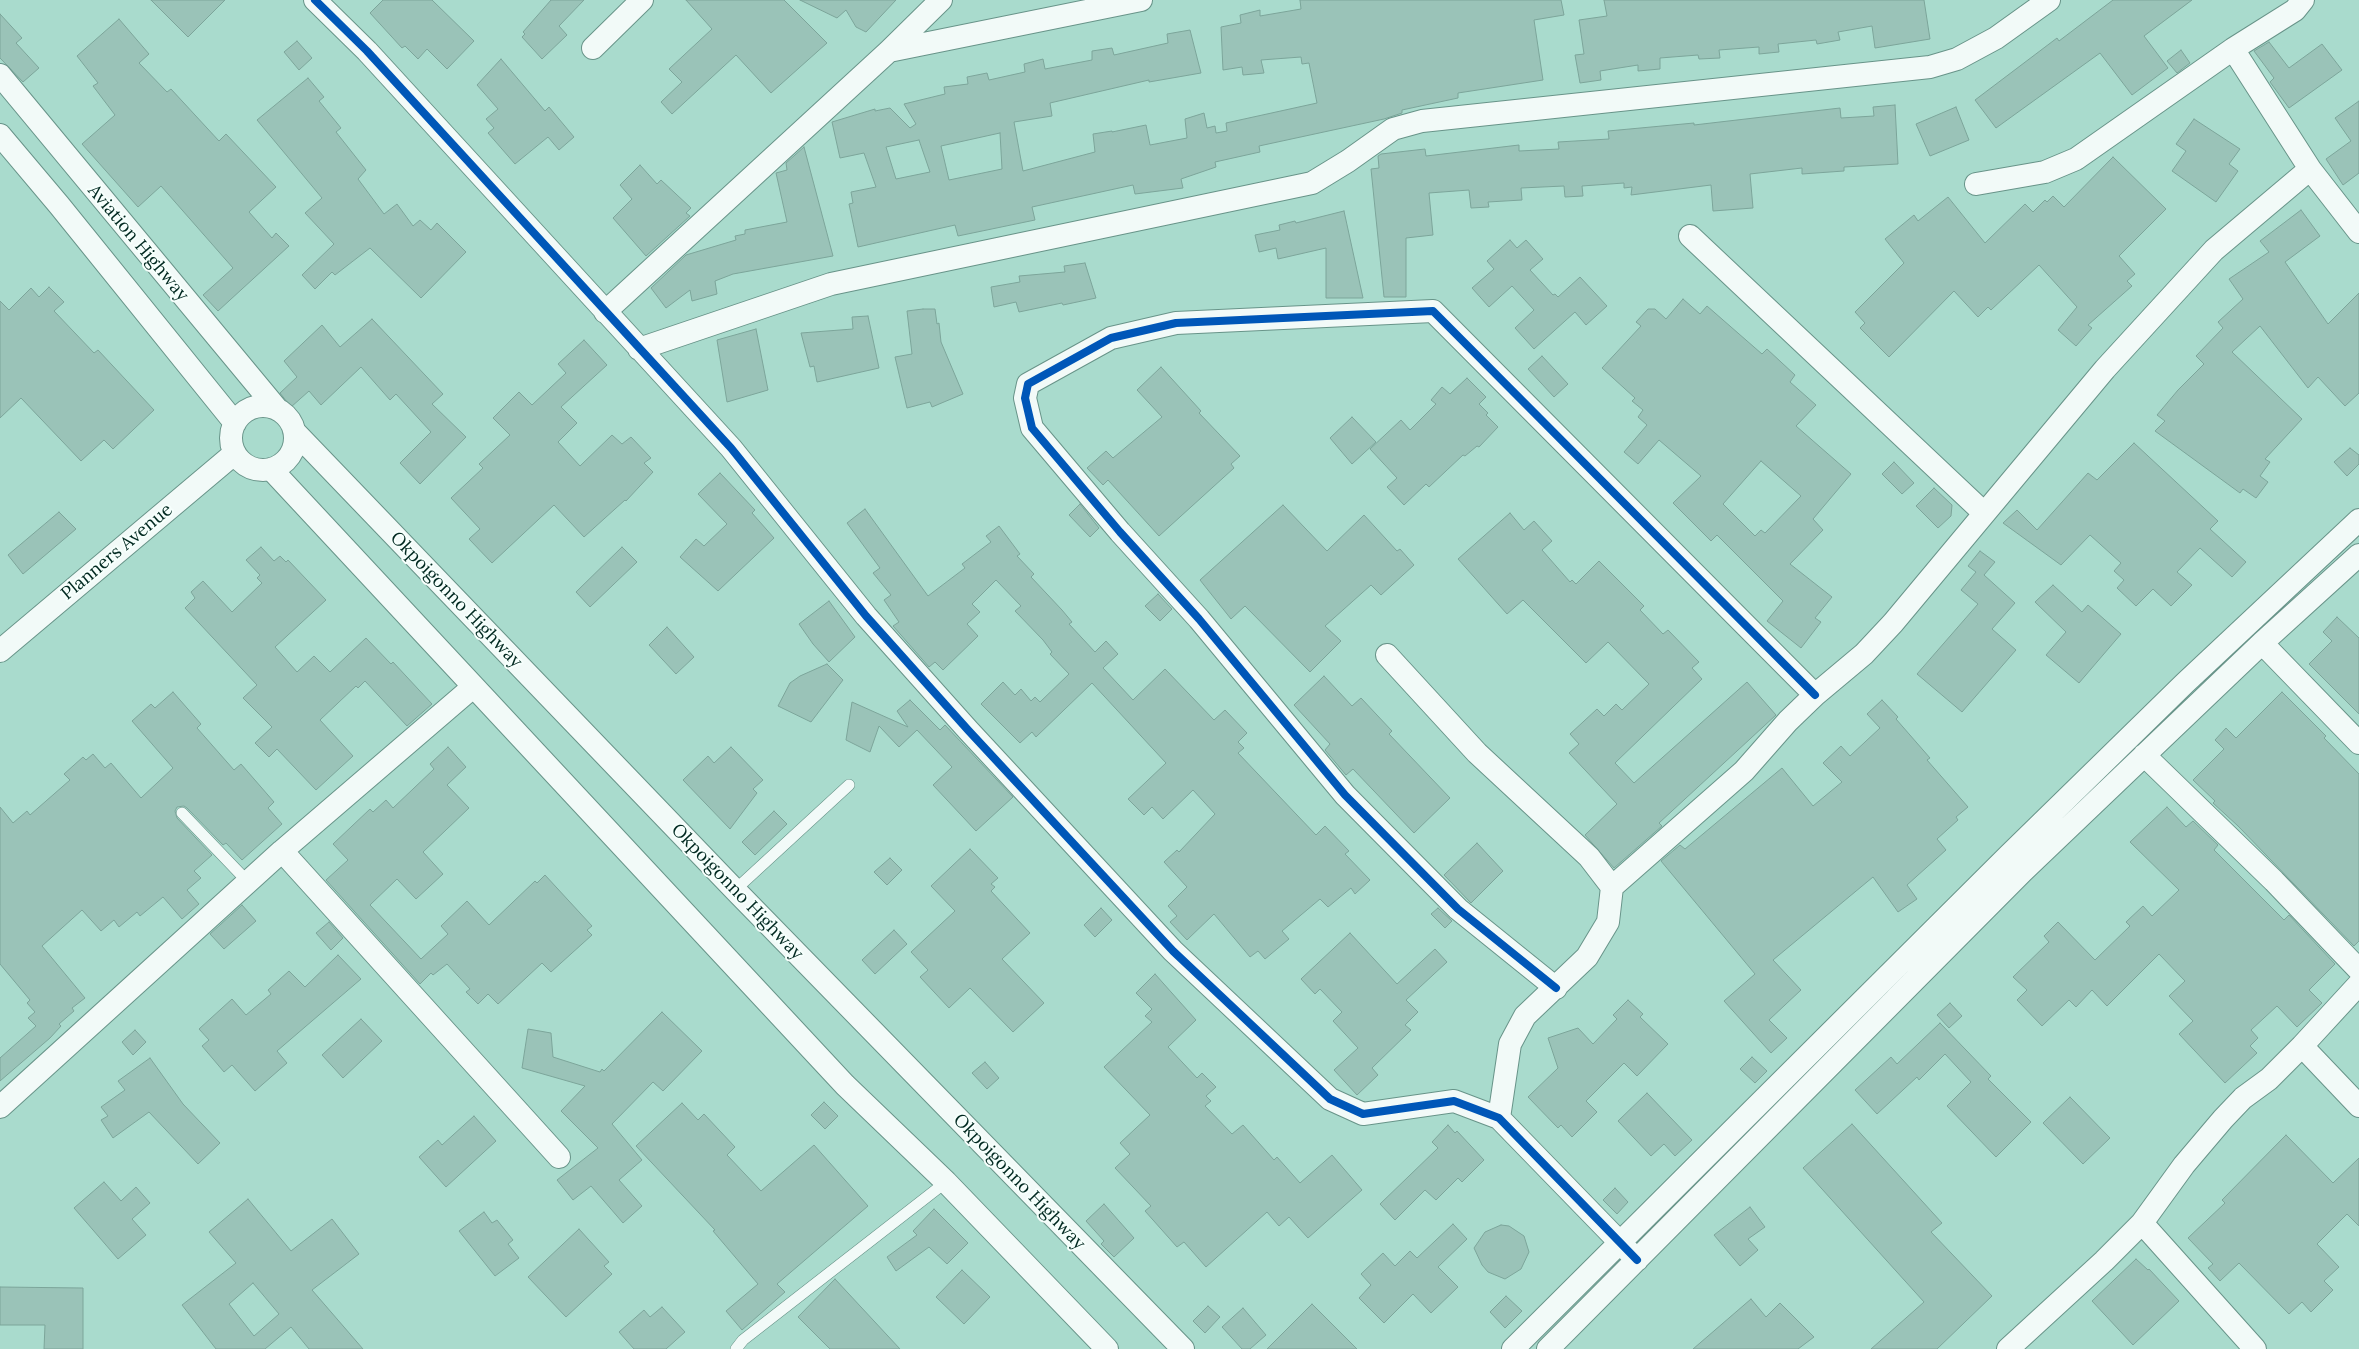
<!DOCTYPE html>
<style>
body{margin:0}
canvas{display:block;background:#a9dbcd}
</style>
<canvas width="2359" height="1349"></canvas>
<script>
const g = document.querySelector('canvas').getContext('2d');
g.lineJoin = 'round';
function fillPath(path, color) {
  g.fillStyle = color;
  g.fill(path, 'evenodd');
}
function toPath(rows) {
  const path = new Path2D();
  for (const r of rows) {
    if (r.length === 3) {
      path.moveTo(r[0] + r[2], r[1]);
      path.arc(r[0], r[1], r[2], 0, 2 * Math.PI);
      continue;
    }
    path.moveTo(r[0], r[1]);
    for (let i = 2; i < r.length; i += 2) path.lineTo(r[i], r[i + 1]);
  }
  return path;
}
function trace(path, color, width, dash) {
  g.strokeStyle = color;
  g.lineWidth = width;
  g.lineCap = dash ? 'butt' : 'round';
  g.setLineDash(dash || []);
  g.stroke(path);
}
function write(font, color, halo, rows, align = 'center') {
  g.font = font + ' Lora,serif';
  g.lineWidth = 4;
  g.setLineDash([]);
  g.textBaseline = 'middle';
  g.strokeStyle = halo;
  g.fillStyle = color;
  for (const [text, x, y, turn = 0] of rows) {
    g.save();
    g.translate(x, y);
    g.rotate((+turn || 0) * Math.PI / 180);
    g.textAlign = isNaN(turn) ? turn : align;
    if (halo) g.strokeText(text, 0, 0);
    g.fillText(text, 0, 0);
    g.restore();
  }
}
const building = toPath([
 [151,0,225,0,188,37,151,0],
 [383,0,432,0,474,41,447,69,427,49,418,59,405,46,402,48,370,13,383,0],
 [551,0,584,0,559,26,567,35,542,59,522,37,525,34,523,32,551,0],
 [686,0,784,0,827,43,771,93,736,55,672,114,661,102,682,82,669,69,712,29,686,0],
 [800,0,896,0,866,32,856,27,846,10,837,18,800,0],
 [1300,0,1561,0,1564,15,1534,20,1543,80,1458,93,1458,98,1402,110,1402,113,1384,119,1259,146,1260,152,1215,162,1216,167,1181,179,1183,188,1135,194,1133,185,1032,207,1035,220,958,236,955,225,858,247,849,204,853,203,851,192,876,187,864,153,840,158,832,122,875,109,875,111,890,108,910,128,916,124,904,104,945,94,944,87,968,84,967,77,987,73,989,80,1025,72,1024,64,1043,59,1045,69,1092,60,1092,51,1112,48,1114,55,1168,43,1167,34,1190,30,1201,73,1149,82,1149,80,1050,103,1052,116,1014,122,1023,171,1095,152,1093,134,1112,131,1112,132,1146,125,1150,145,1187,138,1185,119,1204,113,1207,128,1215,126,1216,133,1227,131,1226,123,1317,103,1309,63,1302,64,1301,57,1261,60,1264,73,1243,75,1242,67,1223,70,1221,27,1241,23,1240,15,1260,10,1260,16,1301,9,1300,0],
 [1000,133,1002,169,949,180,941,146,1000,133],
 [919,140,930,172,896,179,886,147,919,140],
 [1604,0,1924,0,1930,39,1875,48,1872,26,1838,32,1840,40,1817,44,1816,40,1778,44,1779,52,1759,54,1759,47,1719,50,1720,58,1699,59,1698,55,1660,58,1660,69,1638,71,1638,65,1600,71,1601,80,1580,83,1575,55,1584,54,1579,20,1607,16,1604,0],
 [2113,0,2192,0,2144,36,2168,68,2132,95,2100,53,1996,128,1975,100,2057,38,2059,41,2113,0],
 [0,14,22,38,16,43,39,68,23,82,0,58,0,14],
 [119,19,149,54,139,63,167,92,171,89,219,141,226,134,276,187,249,212,272,238,276,233,289,246,218,311,203,295,233,268,161,186,138,207,82,144,115,115,93,86,98,83,77,56,119,19],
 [297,41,312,58,299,70,284,52,297,41],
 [2269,42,2289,68,2322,44,2342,70,2289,108,2270,82,2274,78,2254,51,2269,42],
 [2181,50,2190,63,2177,73,2167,61,2181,50],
 [501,59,545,111,549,107,574,137,559,150,548,137,515,164,488,133,494,128,486,119,498,109,477,85,501,59],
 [308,78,324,97,319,101,341,128,336,132,366,170,358,179,384,214,397,204,413,226,420,220,431,230,437,223,466,252,421,298,370,248,335,275,332,272,315,289,302,275,334,244,305,213,322,198,257,120,308,78],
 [2359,101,2359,173,2343,185,2326,159,2351,141,2335,118,2359,101],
 [1895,105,1898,164,1844,167,1844,171,1802,174,1802,168,1750,174,1753,208,1713,211,1711,185,1631,195,1632,187,1624,188,1624,183,1582,186,1583,196,1565,197,1564,186,1521,188,1522,200,1488,202,1489,207,1471,208,1469,190,1429,193,1433,235,1406,238,1406,297,1384,297,1371,169,1379,168,1378,156,1381,154,1425,149,1426,156,1519,145,1519,151,1559,149,1558,142,1609,139,1608,131,1694,123,1694,125,1840,108,1841,118,1874,116,1873,107,1895,105],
 [1956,107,1969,140,1930,156,1916,124,1956,107],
 [2194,119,2240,149,2229,164,2238,171,2216,202,2172,171,2186,151,2176,144,2194,119],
 [804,147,833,256,733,274,715,281,717,294,692,301,690,290,666,308,651,288,686,255,736,240,735,236,745,234,745,230,787,222,776,173,787,170,786,163,804,147],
 [2113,157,2166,209,2119,256,2135,274,2127,281,2132,286,2088,325,2092,328,2076,346,2058,330,2077,307,2039,265,1991,310,1988,307,1978,317,1954,291,1889,357,1860,328,1865,323,1855,312,1904,263,1885,239,1914,215,1918,221,1948,197,1985,243,2025,204,2033,212,2045,200,2047,202,2053,196,2064,207,2113,157],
 [640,165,657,184,661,180,691,208,686,213,690,216,646,256,613,218,632,199,620,185,640,165],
 [2301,210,2320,236,2285,262,2328,324,2359,293,2359,393,2345,406,2318,377,2308,388,2260,326,2232,352,2302,419,2265,459,2270,462,2260,476,2268,482,2256,498,2243,489,2240,493,2155,431,2165,421,2157,415,2178,390,2204,364,2196,356,2223,328,2218,322,2243,299,2229,279,2269,252,2260,241,2301,210],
 [1344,211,1363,298,1326,298,1326,248,1278,259,1276,248,1259,252,1255,235,1280,230,1279,225,1295,221,1296,223,1344,211],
 [1510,240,1517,248,1526,240,1543,259,1530,270,1553,295,1555,294,1558,297,1580,277,1607,306,1586,325,1575,312,1534,349,1515,328,1534,310,1512,286,1489,307,1472,288,1494,269,1487,261,1510,240],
 [1085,263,1096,298,1063,305,1062,303,1019,312,1016,302,994,307,991,287,1020,282,1019,276,1065,272,1064,266,1085,263],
 [49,287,64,302,54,311,94,353,98,350,154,410,113,449,104,440,81,461,21,398,0,418,0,301,9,310,31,288,39,297,49,287],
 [1683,299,1700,314,1707,306,1762,354,1767,349,1795,375,1790,382,1816,405,1796,426,1851,474,1813,519,1823,530,1790,564,1832,597,1815,618,1821,622,1801,648,1767,621,1783,601,1717,535,1711,541,1673,503,1701,476,1659,440,1638,464,1624,452,1647,425,1638,417,1643,410,1632,401,1635,398,1602,368,1641,326,1636,322,1648,309,1655,309,1666,319,1683,299],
 [1761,461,1801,496,1765,533,1761,530,1755,536,1723,504,1761,461],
 [923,309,935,309,937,324,939,323,941,342,963,394,932,407,930,402,907,408,895,357,912,354,907,311,923,309],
 [868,316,879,368,817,382,814,366,810,367,801,333,853,329,852,317,868,316],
 [372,319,443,394,432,404,466,437,420,484,400,463,431,432,396,394,390,400,361,367,321,405,309,391,291,407,280,393,297,377,284,361,322,325,340,347,372,319],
 [756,329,768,390,727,402,717,340,756,329],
 [584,340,607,365,561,407,577,423,558,442,580,466,612,435,622,444,631,437,651,458,644,463,653,472,626,501,625,500,584,537,554,505,492,563,469,539,480,529,451,498,483,468,479,464,510,435,493,418,519,392,532,405,566,373,558,364,584,340],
 [1542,356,1568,384,1554,397,1528,369,1542,356],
 [1161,367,1201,411,1199,413,1240,456,1231,464,1234,468,1159,536,1108,480,1103,485,1087,468,1106,451,1113,458,1162,417,1137,390,1161,367],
 [1467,378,1486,397,1479,404,1488,413,1486,415,1498,427,1479,447,1477,446,1465,456,1463,455,1429,487,1426,484,1404,505,1387,487,1397,478,1370,449,1401,420,1410,430,1436,404,1431,400,1442,387,1450,394,1467,378],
 [1352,417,1376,442,1352,464,1330,438,1352,417],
 [2134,443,2218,521,2210,529,2246,562,2232,577,2200,548,2177,572,2192,585,2171,606,2153,589,2136,606,2117,588,2124,580,2114,571,2121,563,2090,535,2061,565,2003,523,2017,510,2037,530,2088,473,2097,480,2134,443],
 [2350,448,2359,455,2359,464,2347,476,2334,462,2350,448],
 [1894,462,1914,483,1902,494,1882,474,1894,462],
 [720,473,755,510,752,513,774,538,718,591,680,557,696,539,704,546,727,524,698,494,720,473],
 [1934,488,1952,505,1951,516,1938,528,1916,506,1934,488],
 [1080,504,1099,528,1090,537,1069,515,1080,504],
 [1283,505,1327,551,1364,515,1397,551,1400,549,1414,565,1381,595,1371,585,1325,626,1341,641,1310,672,1245,606,1231,619,1200,580,1283,505],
 [865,509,928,596,965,568,962,564,991,542,986,536,999,526,1020,554,1017,556,1034,574,1031,577,1062,610,1072,622,1069,624,1095,652,1106,641,1118,654,1103,668,1133,700,1165,669,1214,720,1225,710,1247,733,1238,742,1244,748,1238,753,1316,835,1325,826,1349,851,1345,854,1370,880,1355,894,1351,888,1328,907,1320,899,1282,931,1289,939,1265,959,1258,951,1250,957,1214,914,1187,940,1170,922,1177,916,1168,906,1187,887,1164,862,1177,850,1179,852,1215,814,1193,790,1163,819,1152,807,1144,815,1128,799,1166,763,1092,683,1036,737,1032,732,1020,743,981,704,1003,682,1015,695,1021,689,1031,701,1035,697,1040,702,1069,674,1050,654,1052,652,1043,640,1015,611,1021,606,996,580,972,604,980,612,967,624,978,636,943,670,935,662,929,667,893,626,899,622,884,600,891,595,873,573,880,568,847,523,865,509],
 [59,512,76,529,23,574,8,555,59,512],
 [1510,513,1524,530,1534,521,1552,541,1542,550,1570,582,1572,580,1576,584,1599,561,1644,606,1640,610,1663,634,1668,630,1699,662,1692,668,1702,679,1615,763,1634,783,1747,682,1776,715,1659,823,1662,826,1614,868,1585,835,1617,804,1569,753,1579,744,1570,734,1597,709,1604,716,1616,704,1622,710,1649,684,1608,642,1586,663,1523,600,1507,614,1458,559,1510,513],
 [261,547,274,561,280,556,286,562,288,560,326,600,275,647,297,672,314,656,330,672,366,638,391,664,393,662,432,704,407,726,365,681,358,688,356,686,320,720,353,756,316,790,277,749,269,757,255,743,272,727,243,698,257,685,185,608,195,598,191,592,203,581,232,612,262,583,257,578,260,575,246,560,261,547],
 [622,547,637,562,590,607,576,592,622,547],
 [1980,551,1995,562,1984,575,2015,603,1992,629,2016,650,1962,712,1917,674,1978,604,1961,590,1976,572,1968,566,1980,551],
 [2053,585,2082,612,2088,605,2121,634,2079,683,2046,655,2066,632,2035,602,2053,585],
 [1158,594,1172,609,1160,621,1145,606,1158,594],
 [829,601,855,637,829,662,813,644,799,624,829,601],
 [2337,617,2359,638,2359,714,2309,664,2332,641,2323,632,2337,617],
 [667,627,694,657,676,674,649,645,667,627],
 [827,664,843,680,811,722,778,706,790,683,800,676,827,664],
 [1324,676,1352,706,1361,698,1392,731,1389,734,1450,798,1414,833,1353,769,1346,775,1325,750,1330,744,1294,705,1324,676],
 [173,692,201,724,197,728,234,770,241,764,274,802,268,808,282,824,242,860,226,843,223,845,187,808,184,806,177,807,175,811,177,818,212,855,194,871,201,878,187,890,199,904,182,919,163,897,140,916,137,912,119,927,114,920,101,931,82,910,42,946,85,998,72,1008,74,1011,59,1024,61,1026,50,1038,0,1081,0,1058,36,1026,28,1018,35,1012,27,1003,30,1000,0,964,0,807,13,823,27,811,30,815,70,780,64,774,83,757,86,760,93,754,105,768,111,763,141,798,173,768,132,721,151,704,155,708,173,692],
 [2282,692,2326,736,2324,738,2359,774,2359,941,2354,946,2238,826,2213,803,2215,801,2193,780,2224,749,2215,740,2226,728,2236,738,2282,692],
 [910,700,940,730,945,725,1013,797,976,831,933,785,952,767,917,730,899,747,879,726,870,752,846,740,852,702,908,727,897,711,910,700],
 [1882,700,1898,717,1896,719,1930,758,1927,760,1968,807,1956,817,1958,820,1937,839,1946,850,1907,885,1917,899,1898,912,1873,877,1773,960,1801,990,1769,1020,1787,1038,1771,1053,1724,1001,1755,974,1661,861,1680,845,1685,849,1782,768,1813,806,1842,782,1823,763,1841,746,1850,756,1880,728,1867,714,1882,700],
 [448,747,466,767,447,785,469,808,423,852,443,874,416,899,397,879,370,905,421,959,448,934,441,926,467,901,489,925,535,881,537,883,545,875,592,926,587,930,592,935,551,972,542,963,498,1004,488,994,478,1004,466,992,470,989,447,964,433,975,431,973,420,984,326,880,348,860,333,844,370,809,373,812,386,800,393,808,434,769,430,764,448,747],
 [731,747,763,780,753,789,757,793,730,829,683,780,708,756,714,763,731,747],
 [2167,807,2186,827,2193,821,2218,845,2214,850,2284,920,2289,915,2335,964,2309,990,2322,1003,2297,1027,2277,1006,2251,1030,2258,1038,2250,1046,2257,1053,2225,1083,2179,1034,2193,1021,2169,996,2185,981,2159,954,2107,1006,2092,990,2076,1007,2069,1000,2042,1026,2017,1000,2027,990,2013,977,2049,942,2044,936,2058,922,2095,960,2130,926,2126,922,2143,906,2152,916,2179,890,2130,842,2167,807],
 [774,811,787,824,755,855,742,842,774,811],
 [1477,843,1503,871,1471,903,1444,875,1477,843],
 [970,849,998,878,991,884,995,887,991,891,1030,933,1002,959,1044,1003,1013,1032,970,988,949,1008,920,977,928,970,911,952,955,911,931,886,970,849],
 [890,858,902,870,887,885,874,872,890,858],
 [242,905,256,921,224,949,210,934,242,905],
 [1101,908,1112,920,1095,937,1084,925,1101,908],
 [1438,908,1452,921,1445,928,1431,914,1438,908],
 [329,922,343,938,331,950,316,933,329,922],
 [894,930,907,944,875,974,862,960,894,930],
 [1350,933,1397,984,1435,949,1447,962,1406,1000,1418,1012,1405,1025,1411,1030,1372,1068,1378,1075,1357,1095,1334,1070,1358,1048,1333,1021,1342,1012,1320,989,1315,994,1301,979,1350,933],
 [338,955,361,979,277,1051,287,1063,255,1091,232,1065,224,1072,202,1046,209,1040,199,1029,232,999,246,1015,271,994,268,990,289,971,305,987,338,955],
 [1155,974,1196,1020,1168,1047,1197,1078,1202,1073,1216,1087,1206,1096,1211,1101,1205,1106,1232,1134,1243,1125,1274,1160,1277,1157,1300,1183,1332,1155,1362,1190,1308,1238,1289,1217,1279,1226,1267,1212,1206,1267,1184,1242,1177,1247,1145,1211,1151,1206,1115,1168,1130,1154,1120,1143,1150,1115,1104,1067,1152,1022,1145,1016,1152,1009,1136,993,1155,974],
 [1628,1000,1643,1014,1640,1017,1668,1044,1637,1076,1624,1063,1586,1101,1597,1112,1572,1137,1561,1125,1558,1128,1528,1097,1558,1068,1548,1038,1578,1028,1593,1044,1617,1019,1613,1015,1628,1000],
 [1950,1003,1962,1016,1949,1028,1937,1015,1950,1003],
 [662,1012,702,1051,663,1091,653,1082,612,1124,642,1160,619,1180,642,1206,623,1223,591,1186,573,1200,557,1180,598,1148,561,1111,585,1086,522,1068,528,1029,551,1033,553,1057,600,1072,602,1069,604,1071,662,1012],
 [361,1019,382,1041,343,1078,322,1055,361,1019],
 [1940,1023,1991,1076,1988,1079,2031,1122,1996,1157,1947,1106,1971,1082,1945,1054,1919,1080,1917,1077,1877,1114,1855,1090,1891,1057,1897,1064,1940,1023],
 [135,1030,146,1042,133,1055,122,1042,135,1030],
 [1752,1057,1767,1071,1755,1083,1740,1069,1752,1057],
 [150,1058,183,1104,220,1143,198,1164,149,1112,113,1138,101,1120,108,1116,101,1107,125,1090,118,1081,150,1058],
 [985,1062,999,1078,987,1089,972,1073,985,1062],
 [1647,1093,1692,1140,1675,1156,1664,1144,1651,1156,1618,1121,1647,1093],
 [2070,1097,2110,1138,2083,1164,2043,1123,2070,1097],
 [824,1102,838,1116,825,1129,811,1115,824,1102],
 [682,1103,698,1120,704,1114,735,1147,727,1155,761,1191,814,1145,868,1206,777,1284,785,1292,742,1330,726,1311,758,1284,713,1231,715,1230,636,1146,682,1103],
 [474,1116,496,1141,446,1187,419,1157,438,1140,442,1145,474,1116],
 [1852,1124,1942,1223,1931,1232,1992,1296,1937,1349,1871,1349,1924,1302,1803,1168,1852,1124],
 [1448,1125,1455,1133,1457,1131,1484,1160,1462,1182,1458,1178,1436,1200,1425,1190,1395,1220,1380,1204,1438,1148,1432,1142,1448,1125],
 [2286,1135,2333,1183,2359,1158,2359,1226,2347,1214,2317,1244,2339,1267,2324,1281,2333,1290,2311,1312,2302,1302,2289,1314,2239,1263,2220,1281,2208,1268,2213,1264,2188,1238,2225,1203,2222,1200,2286,1135],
 [104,1182,121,1201,136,1187,150,1203,132,1219,146,1235,118,1259,74,1208,104,1182],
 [1615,1188,1628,1202,1617,1214,1603,1200,1615,1188],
 [248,1199,291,1251,332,1219,359,1254,312,1290,363,1349,309,1349,291,1327,265,1349,216,1349,182,1305,236,1263,209,1232,248,1199],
 [253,1283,279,1314,254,1336,229,1304,253,1283],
 [1104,1204,1134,1238,1114,1257,1101,1244,1104,1241,1086,1221,1104,1204],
 [1750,1207,1765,1227,1748,1239,1758,1250,1740,1266,1714,1235,1750,1207],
 [934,1209,968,1243,947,1264,929,1247,896,1271,887,1257,917,1235,913,1231,934,1209],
 [484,1212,492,1223,497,1220,513,1240,508,1244,519,1258,495,1276,459,1231,484,1212],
 [1453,1224,1467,1239,1438,1267,1458,1287,1431,1313,1413,1294,1384,1323,1359,1298,1371,1285,1361,1274,1383,1253,1395,1266,1410,1251,1417,1258,1453,1224],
 [1501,1225,1509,1226,1524,1236,1529,1252,1521,1269,1505,1279,1488,1272,1482,1265,1474,1248,1485,1232,1501,1225],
 [579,1229,609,1262,604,1266,612,1274,566,1317,528,1277,579,1229],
 [2136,1259,2148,1270,2149,1269,2179,1301,2133,1345,2092,1301,2136,1259],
 [962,1270,990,1297,964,1324,936,1297,962,1270],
 [835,1279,900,1349,830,1349,798,1317,835,1279],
 [0,1287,83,1288,83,1349,44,1349,45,1325,0,1325,0,1287],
 [1506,1296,1522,1311,1505,1328,1490,1312,1506,1296],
 [1751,1299,1766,1317,1780,1303,1814,1337,1798,1349,1693,1349,1751,1299],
 [1312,1304,1357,1349,1267,1349,1312,1304],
 [1208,1306,1220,1317,1205,1333,1193,1321,1208,1306],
 [662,1307,685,1332,666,1349,634,1349,619,1332,644,1310,650,1317,662,1307],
 [1243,1308,1266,1335,1250,1349,1242,1349,1222,1327,1243,1308]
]);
const lane = toPath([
 [182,813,248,882],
 [735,890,849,785],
 [736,1349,743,1340,946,1182]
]);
const street = toPath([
 [315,0,367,51,731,448,866,616,968,730,1173,951,1330,1099,1363,1114,1454,1101,1499,1118,1637,1260],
 [593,48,642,0],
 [2233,49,2310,169,2359,232],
 [889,51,1141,0],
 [0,75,277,409],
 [0,135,59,205,235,423],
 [1976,184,2045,172,2076,159,2233,49,2295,10,2303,0],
 [1690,236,1984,513],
 [605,312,889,51,941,0],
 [639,349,831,284,1312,183,1348,161,1393,129,1422,121,1930,67,1957,59,1996,38,2049,0],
 [263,438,32],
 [294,431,735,890,1183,1349],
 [271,469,845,1085,946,1182,1107,1349],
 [2262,643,2359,743],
 [0,651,235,453],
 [1387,655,1477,753,1589,857,1612,887,1608,922,1587,957,1525,1016,1510,1044,1499,1118],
 [2144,755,2274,881,2359,970],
 [282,851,559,1157],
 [1612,887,1744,771,1788,721,1815,695,1864,654,1893,623,2105,369,2214,250,2310,169],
 [1556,988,1458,909,1345,795,1199,619,1120,532,1032,428,1025,398,1028,384,1111,338,1176,323,1433,311,1815,695],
 [2302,1046,2359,1106],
 [0,1107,282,851,473,687],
 [2142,1223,2255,1349],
 [1513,1349,2009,855,2185,683,2359,520],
 [1548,1349,2023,871,2262,643,2359,555],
 [2008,1349,2104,1261,2142,1223,2184,1165,2223,1119,2243,1098,2269,1079,2302,1046,2359,984]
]);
const cycleway = toPath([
 [315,0,367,51,731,448,866,616,968,730,1173,951,1330,1099,1363,1114,1454,1101,1499,1118,1637,1260],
 [1556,988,1458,909,1345,795,1199,619,1120,532,1032,428,1025,398,1028,384,1111,338,1176,323,1433,311,1815,695]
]);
const streetNames = [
 ["Aviation Highway",138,243,50],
 ["Planners Avenue",117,552,-40],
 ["Okpoigonno Highway",456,600,46],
 ["Okpoigonno Highway",737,892,46],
 ["Okpoigonno Highway",1019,1182,46]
];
fillPath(building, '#9ac3b8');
trace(building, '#7ca59a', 1);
trace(lane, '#689489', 12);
trace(street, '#689489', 24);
trace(lane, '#f2faf8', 11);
trace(street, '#f2faf8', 22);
trace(cycleway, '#0057b8', 8);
write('18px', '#002920', '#f6fffc', streetNames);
</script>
